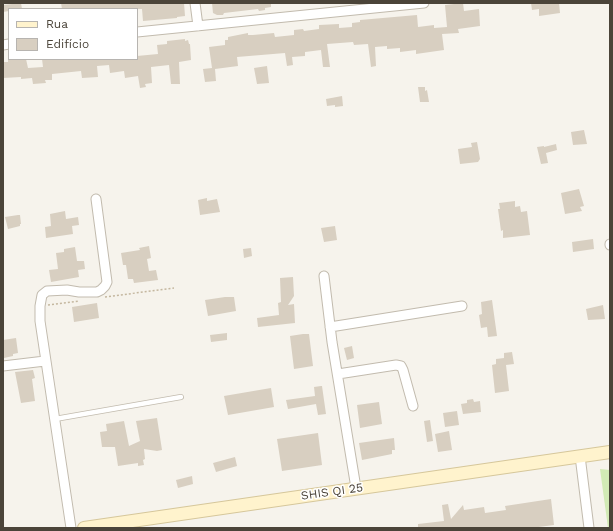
<!DOCTYPE html>
<meta charset="utf-8">
<style>
body{margin:0}
#map{position:relative;width:613px;height:531px;overflow:hidden;background:#f6f3ec;font-family:"Work Sans",sans-serif}
canvas{display:block}
.frame{position:absolute;inset:0;border:4px solid #4b4439;pointer-events:none}
.legend{position:absolute;left:8px;top:8px;width:130px;height:52px;box-sizing:border-box;background:#fff;border:1px solid #b7b4b0;margin:0;padding:5px 7px;list-style:none;font-size:12px;color:#4b4439}
.legend li{display:flex;align-items:center;gap:8px;height:20px}
.legend b{width:20px;border:1px solid #b7b4b0}
</style>
<div id="map">
<canvas width="613" height="531"></canvas>
<div class="frame"></div>
<ul class="legend">
<li><b style="height:5px;background:#fff3cd"></b>Rua</li>
<li><b style="height:11px;background:#d8cfc1"></b>Edifício</li>
</ul>
</div>
<script>
const g = document.querySelector('canvas').getContext('2d');
g.lineJoin = 'round';
function fillPath(path, color) {
  g.fillStyle = color;
  g.fill(path, 'evenodd');
}
function toPath(rows) {
  const path = new Path2D();
  for (const r of rows) {
    path.moveTo(r[0], r[1]);
    for (let i = 2; i < r.length; i += 2) path.lineTo(r[i], r[i + 1]);
  }
  return path;
}
function trace(path, color, width, dash) {
  g.strokeStyle = color;
  g.lineWidth = width;
  g.lineCap = dash ? 'butt' : 'round';
  g.setLineDash(dash || []);
  g.stroke(path);
}
function write(font, color, halo, rows, align = 'center') {
  g.font = font + ' "Work Sans",sans-serif';
  g.lineWidth = 3;
  g.setLineDash([]);
  g.textBaseline = 'middle';
  g.strokeStyle = halo;
  g.fillStyle = color;
  for (const [text, x, y, turn = 0] of rows) {
    g.save();
    g.translate(x, y);
    g.rotate((+turn || 0) * Math.PI / 180);
    g.textAlign = isNaN(turn) ? turn : align;
    if (halo) g.strokeText(text, 0, 0);
    g.fillText(text, 0, 0);
    g.restore();
  }
}
const green = toPath([
 [600,469,610,470,610,528,608,528]
]);
const building = toPath([
 [21,3,22,9,9,9,9,11,3,12,3,5],
 [61,3,184,3,185,16,177,17,177,18,143,21,142,9,62,9],
 [212,3,271,3,271,7,265,8,265,10,259,11,258,9,224,13,223,15,217,15,213,13],
 [463,3,464,11,479,9,480,26,458,29,459,33,442,34,444,50,416,54,416,50,400,52,400,48,387,49,387,46,375,47,376,66,371,67,368,44,354,45,353,42,327,44,330,67,323,67,321,50,305,52,305,56,292,57,293,65,287,66,285,53,237,57,238,66,215,69,216,81,205,82,203,69,212,68,209,47,225,45,225,40,228,40,228,37,248,33,248,35,253,35,274,33,275,37,294,35,294,30,303,29,304,31,319,29,319,25,339,24,339,28,352,27,352,23,360,22,360,20,417,15,418,27,434,25,434,28,447,27,445,5],
 [531,3,559,3,560,13,539,16,539,9,532,10],
 [185,39,185,41,188,40,189,44,190,44,191,60,179,62,180,84,171,84,169,65,151,67,152,83,145,84,146,87,140,88,138,76,125,78,124,71,110,73,109,65,97,66,98,77,82,78,81,71,52,74,52,80,45,80,46,83,33,84,32,78,21,79,21,77,3,78,3,62,8,62,8,59,26,59,28,68,43,67,42,59,137,59,137,56,158,54,157,45,167,44,167,41],
 [267,66,269,83,257,84,254,68],
 [418,87,425,87,425,91,427,90,429,102,420,102],
 [342,96,343,106,335,107,335,105,327,106,326,99],
 [584,130,587,144,573,145,571,132],
 [477,142,480,159,478,162,460,164,458,149,472,147,471,143],
 [556,144,557,150,546,153,548,163,541,164,537,147,544,146,544,147],
 [579,189,584,206,580,207,582,211,565,214,561,193],
 [207,198,207,201,217,199,220,212,200,215,198,200],
 [515,201,515,207,520,206,521,212,527,211,530,235,503,238,503,230,501,231,498,209,500,209,499,203],
 [65,211,66,219,78,217,79,225,72,226,73,234,46,238,45,227,51,226,50,214],
 [18,215,20,215,21,224,20,224,20,226,8,229,5,217],
 [335,226,337,240,324,242,321,228],
 [593,239,594,249,573,252,572,242],
 [149,246,151,258,147,259,149,271,156,270,158,280,134,283,133,279,128,279,126,265,123,265,121,253,140,250,139,248],
 [75,247,77,261,84,261,85,269,78,270,79,277,51,282,49,270,58,269,56,253,64,252,64,249],
 [251,248,252,256,244,258,243,249],
 [293,277,294,296,288,305,294,304,295,323,258,327,257,318,279,315,278,303,281,302,280,278],
 [225,297,234,297,236,311,208,316,205,300],
 [492,300,497,336,488,337,487,327,481,328,479,315,482,314,481,302],
 [97,303,99,318,74,322,72,307],
 [603,305,605,319,588,320,586,309],
 [227,333,227,340,211,342,210,335],
 [303,334,309,334,313,366,294,369,290,336],
 [16,338,18,353,13,354,13,356,4,358,3,340],
 [352,346,354,358,347,360,344,348],
 [512,352,514,364,506,365,509,391,495,393,492,365,496,364,496,359,504,358,504,353],
 [33,370,35,378,32,379,35,401,21,403,15,372],
 [321,386,322,386,326,414,318,415,316,404,288,409,286,400,315,396,314,387],
 [271,388,274,407,228,415,224,396],
 [473,399,474,402,480,401,481,412,463,414,461,404,467,403,467,400],
 [379,402,382,424,360,428,357,405],
 [457,411,459,425,445,427,443,413],
 [157,418,162,450,157,451,144,449,145,459,143,460,144,465,138,466,138,463,118,466,115,447,102,447,100,432,107,431,106,424,124,421,129,446,140,441,136,421],
 [430,420,433,441,427,442,424,421],
 [449,431,452,450,438,452,435,434],
 [318,433,322,465,282,471,277,439],
 [394,438,395,450,392,450,392,454,362,460,359,443],
 [235,457,237,466,216,472,213,463],
 [192,476,193,484,178,488,176,480],
 [551,499,554,525,531,528,418,528,418,524,444,521,442,505,448,504,451,519,463,505,464,510,484,507,485,513,506,510,505,506]
]);
const path = toPath([
 [105,297,174,288],
 [48,305,79,301]
]);
const lane = toPath([
 [55,419,181,397]
]);
const street = toPath([
 [195,3,198,26],
 [137,32,424,3],
 [3,45,9,44],
 [610,244,610,245],
 [324,276,332,342,356,488],
 [330,327,462,306],
 [3,366,45,361],
 [338,374,396,365,401,366,403,370,413,406],
 [580,456,589,528],
 [71,528,40,321,40,306,42,295,47,291,67,290,79,292,97,292,101,290,105,286,107,282,96,199]
]);
const secondary = toPath([
 [84,528,610,452]
]);
const streetNames = [
 ["SHIS QI 25",332,492,-8]
];
fillPath(green, '#d2eab5');
fillPath(building, '#d8cfc1');
trace(lane, '#c2bbae', 6);
trace(street, '#c2bbae', 11);
trace(secondary, '#d6c79b', 14);
trace(path, '#c4b79f', 1.5, [2, 2]);
trace(lane, '#fff', 4.5);
trace(street, '#fff', 9);
trace(secondary, '#fff3cd', 12);
write('12px', '#4b4439', '#fff', streetNames);
</script>
